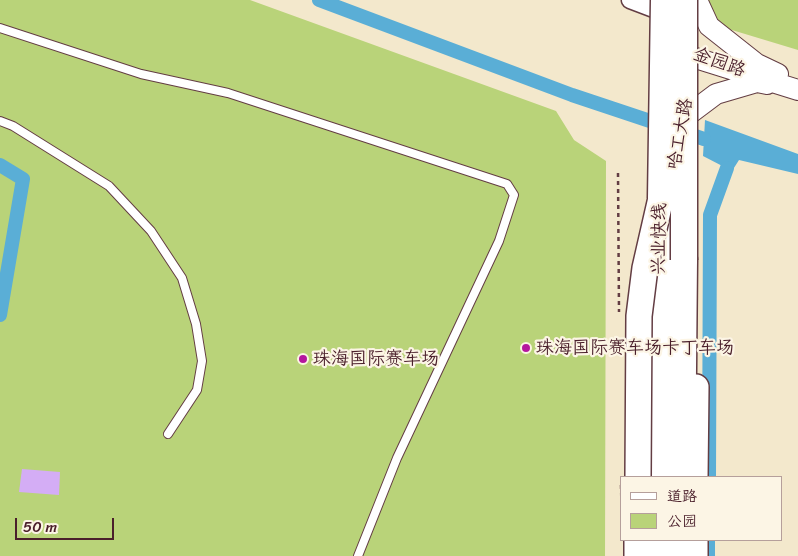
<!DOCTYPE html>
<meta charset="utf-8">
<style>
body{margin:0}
#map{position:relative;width:798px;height:556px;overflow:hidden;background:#f3e8cc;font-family:Sriracha,"LXGW WenKai TC",sans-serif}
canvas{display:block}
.legend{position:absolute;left:620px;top:476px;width:162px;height:65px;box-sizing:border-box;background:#fcf5e5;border:1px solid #b59f9b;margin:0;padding:6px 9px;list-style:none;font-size:15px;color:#4a1f2b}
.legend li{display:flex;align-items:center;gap:10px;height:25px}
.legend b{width:25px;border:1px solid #b59f9b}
.scale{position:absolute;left:15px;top:518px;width:99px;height:22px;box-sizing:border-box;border:2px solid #4a1f2b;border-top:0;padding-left:6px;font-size:15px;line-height:18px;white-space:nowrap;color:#4a1f2b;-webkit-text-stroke:4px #fcf5e5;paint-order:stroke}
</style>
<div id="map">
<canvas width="798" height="556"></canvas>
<ul class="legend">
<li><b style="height:6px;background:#fff"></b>道路</li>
<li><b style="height:14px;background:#b9d379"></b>公园</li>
</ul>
<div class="scale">50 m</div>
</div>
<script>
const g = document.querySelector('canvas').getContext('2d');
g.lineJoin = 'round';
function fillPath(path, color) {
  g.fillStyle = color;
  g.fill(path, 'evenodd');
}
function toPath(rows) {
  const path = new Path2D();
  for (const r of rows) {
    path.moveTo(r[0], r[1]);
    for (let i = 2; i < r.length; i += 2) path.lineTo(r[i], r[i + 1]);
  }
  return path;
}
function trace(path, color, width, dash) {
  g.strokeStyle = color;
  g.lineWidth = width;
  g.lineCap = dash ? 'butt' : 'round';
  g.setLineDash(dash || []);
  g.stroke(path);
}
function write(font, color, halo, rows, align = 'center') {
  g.font = font + ' Sriracha,"LXGW WenKai TC",sans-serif';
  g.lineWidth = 4.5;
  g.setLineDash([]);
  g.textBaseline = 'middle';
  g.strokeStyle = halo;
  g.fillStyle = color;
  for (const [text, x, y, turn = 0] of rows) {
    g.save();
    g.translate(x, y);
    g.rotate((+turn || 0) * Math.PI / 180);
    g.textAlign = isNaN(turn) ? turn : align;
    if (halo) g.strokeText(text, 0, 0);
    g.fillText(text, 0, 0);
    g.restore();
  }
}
const green = toPath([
 [0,0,250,0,556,111,574,140,606,161,605,556,0,556],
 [693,0,798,0,798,50,722,27]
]);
const water = toPath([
 [705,120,798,154,798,174,739,160,732,171,703,156]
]);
const canal = toPath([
 [319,0,572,95,704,139],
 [0,165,23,179,0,315],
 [709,477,710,215,727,168],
 [708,556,708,540]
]);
const building = toPath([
 [22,469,60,472,59,495,19,492]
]);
const path = toPath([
 [618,173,619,312],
 [621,485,622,530]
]);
const service = toPath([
 [0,28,141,74,228,93,507,184,514,195,499,241,397,458,358,556],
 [0,121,13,126,109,186,151,231,182,278,196,324,202,361,197,390,168,434]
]);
const minor = toPath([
 [630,0,659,11]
]);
const tertiary = toPath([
 [697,0,709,26,757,64,778,74],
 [679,40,689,56,798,90],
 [688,115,716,94,757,82,767,84]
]);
const primary = toPath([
 [695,477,696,387],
 [637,556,637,540],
 [695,556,695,540]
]);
const trunk = toPath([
 [660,477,659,327,660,224],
 [682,477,684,260],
 [660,540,661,556],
 [681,556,681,540]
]);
const primaryBridge = toPath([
 [638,477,639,316,645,268,661,198]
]);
const trunkBridge = toPath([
 [684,0,684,260],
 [661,198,664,0]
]);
const markers = [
 [526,348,5,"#b5179e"],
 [303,359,5,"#b5179e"]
];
const streetNames = [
 ["金园路",719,63,20],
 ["哈工大路",681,134,-80],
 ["兴业快线",660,239,-89]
];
const poiNames = [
 ["珠海国际赛车场卡丁车场",536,348],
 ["珠海国际赛车场",313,359]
];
fillPath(green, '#b9d379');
fillPath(water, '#5aaed6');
trace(canal, '#5aaed6', 14);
fillPath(building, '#d4adf5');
trace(service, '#633d43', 10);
trace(minor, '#633d43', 19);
trace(tertiary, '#633d43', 22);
trace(primary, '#633d43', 28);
trace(trunk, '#633d43', 29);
trace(path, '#633d43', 2.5, [4, 4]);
trace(service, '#fff', 8);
trace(minor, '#fff', 16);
trace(tertiary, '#fff', 20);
trace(primary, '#fff', 25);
trace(trunk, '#fff', 26);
trace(primaryBridge, '#633d43', 28, []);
trace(trunkBridge, '#633d43', 29, []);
trace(primaryBridge, '#fff', 25);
trace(trunkBridge, '#fff', 26);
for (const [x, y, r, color] of markers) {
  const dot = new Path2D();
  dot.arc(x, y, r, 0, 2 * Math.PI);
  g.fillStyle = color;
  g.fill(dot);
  trace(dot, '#fcf5e5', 2);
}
write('18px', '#4a1f2b', '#fcf5e5', streetNames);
write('18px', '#4a1f2b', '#fcf5e5', poiNames, 'left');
</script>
